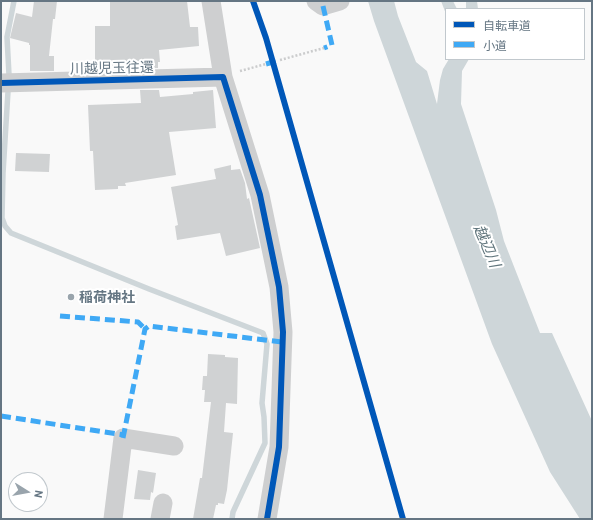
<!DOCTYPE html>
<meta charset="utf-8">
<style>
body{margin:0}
#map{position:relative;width:593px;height:520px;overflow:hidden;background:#f9f9f9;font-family:Barlow,"Noto Sans JP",sans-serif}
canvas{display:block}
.frame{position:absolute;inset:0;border:2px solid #657683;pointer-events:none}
.legend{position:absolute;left:445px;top:8px;width:140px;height:52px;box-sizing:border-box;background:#fff;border:1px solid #c1c8cd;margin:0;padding:5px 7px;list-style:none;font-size:12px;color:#657683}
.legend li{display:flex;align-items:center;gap:8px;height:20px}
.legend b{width:20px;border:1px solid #c1c8cd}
.north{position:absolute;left:8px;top:472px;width:40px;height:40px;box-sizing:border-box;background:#fff;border:1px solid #c1c8cd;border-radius:50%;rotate:101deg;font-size:11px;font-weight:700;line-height:16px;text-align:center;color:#657683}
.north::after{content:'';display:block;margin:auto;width:14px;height:18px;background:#99a4ac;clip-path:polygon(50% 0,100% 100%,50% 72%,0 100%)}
</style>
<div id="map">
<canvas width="593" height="520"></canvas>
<div class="frame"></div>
<ul class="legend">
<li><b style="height:5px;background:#0057b8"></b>自転車道</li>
<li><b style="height:5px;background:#3fa9f5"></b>小道</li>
</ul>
<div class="north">N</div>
</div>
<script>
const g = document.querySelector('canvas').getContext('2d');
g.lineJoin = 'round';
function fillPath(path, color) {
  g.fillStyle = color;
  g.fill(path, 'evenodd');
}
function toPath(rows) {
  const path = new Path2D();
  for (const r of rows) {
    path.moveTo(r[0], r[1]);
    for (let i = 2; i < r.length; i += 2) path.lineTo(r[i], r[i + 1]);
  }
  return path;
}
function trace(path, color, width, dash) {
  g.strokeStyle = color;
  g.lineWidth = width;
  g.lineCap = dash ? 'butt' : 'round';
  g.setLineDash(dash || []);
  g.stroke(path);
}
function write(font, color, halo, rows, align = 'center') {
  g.font = font + ' Barlow,"Noto Sans JP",sans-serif';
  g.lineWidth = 4;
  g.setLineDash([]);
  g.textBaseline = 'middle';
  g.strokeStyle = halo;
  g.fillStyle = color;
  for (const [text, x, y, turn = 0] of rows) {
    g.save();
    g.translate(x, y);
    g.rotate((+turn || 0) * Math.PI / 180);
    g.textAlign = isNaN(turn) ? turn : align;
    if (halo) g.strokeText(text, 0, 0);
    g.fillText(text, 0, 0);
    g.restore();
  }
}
const water = toPath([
 [368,1,394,1,398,16,416,62,427,71,437,104,440,80,443,69,449,59,469,59,462,71,461,104,496,210,504,241,540,333,552,333,592,421,592,519,580,519,550,472,492,344,374,21],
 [441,1,453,1,457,9,446,9,446,14],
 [466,1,477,1,478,9,466,9]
]);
const stream = toPath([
 [14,1,7,37,9,75,3,173,2,218,5,226,11,233,149,289,263,333,267,344,262,403,264,417,265,443,233,512,232,519]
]);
const building = toPath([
 [34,1,57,1,55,19,53,19,49,56,54,56,54,71,30,71,30,45,29,45,29,43,10,38,16,13,32,17],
 [110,1,187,1,190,27,198,27,199,46,159,50,160,62,158,62,158,68,138,68,138,67,95,67,95,26,110,26],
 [140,90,159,90,160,97,193,94,193,92,213,90,216,128,169,132,176,175,125,183,126,186,118,186,118,189,95,190,93,151,90,151,88,105,141,103],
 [16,153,50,154,49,172,15,171],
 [231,165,231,170,240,169,245,183,247,199,249,198,260,248,226,256,220,233,177,240,175,226,178,225,171,187,216,179,214,169],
 [208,354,225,355,225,357,238,358,237,404,226,403,224,432,233,433,227,490,224,504,218,503,218,505,216,505,213,519,193,519,200,478,202,478,211,402,204,402,205,390,202,390,203,376,207,376],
 [138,470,156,473,153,493,151,492,150,500,134,499]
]);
const path = toPath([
 [280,60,324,48],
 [240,71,266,64]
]);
const minor = toPath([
 [211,1,223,77,260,195,279,287,283,332,279,447,267,519],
 [316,1,323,6,340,1],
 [1,83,223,77],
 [113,519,123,438,174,446],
 [160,519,163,503]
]);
const quiet = toPath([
 [323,6,332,45,324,48],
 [266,64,280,60],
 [60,316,138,322,145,329],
 [1,416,124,435],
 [123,438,145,329,149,326,282,342]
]);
const cycleway = toPath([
 [253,1,266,38,403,519],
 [1,83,223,77,260,195,279,287,283,332,279,447,267,519]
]);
const markers = [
 [71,297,4,"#99a4ac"]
];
const streetNames = [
 ["川越児玉往還",112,68,-1]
];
const poiNames = [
 ["稲荷神社",79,297]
];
const waterNames = [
 ["越辺川",487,246,67]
];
fillPath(water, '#ced6d9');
trace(stream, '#ced6d9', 5.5);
fillPath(building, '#d0d2d3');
trace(path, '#cbcccd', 2.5, [2, 2]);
trace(minor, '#cecfd0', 19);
trace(quiet, '#3fa9f5', 5, [10, 5]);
trace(cycleway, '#0057b8', 6);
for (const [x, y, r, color] of markers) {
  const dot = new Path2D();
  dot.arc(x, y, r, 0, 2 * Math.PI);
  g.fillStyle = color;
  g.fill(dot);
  trace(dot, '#fff', 1.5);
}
write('14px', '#657683', '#fff', streetNames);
write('bold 14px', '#657683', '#fff', poiNames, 'left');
write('italic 15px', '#60757c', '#fff', waterNames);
</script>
